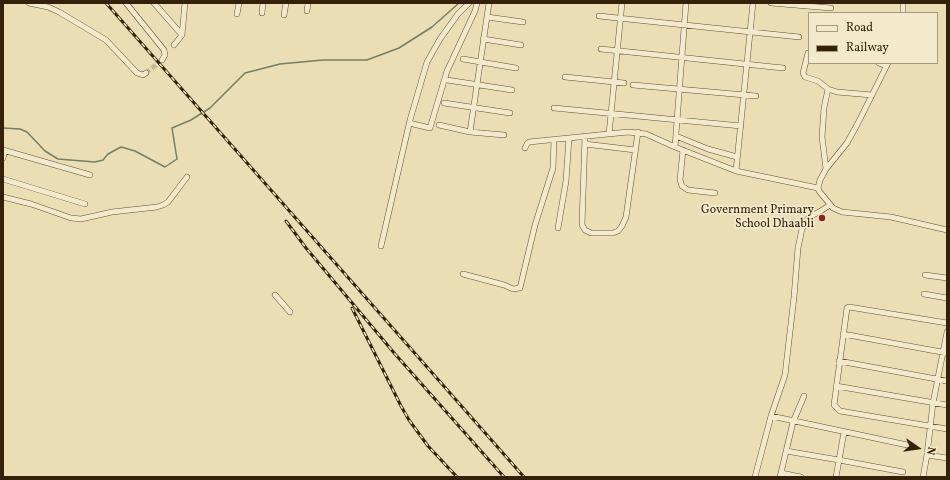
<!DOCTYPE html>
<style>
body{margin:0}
#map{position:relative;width:950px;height:480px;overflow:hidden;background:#ecdeb4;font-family:Vollkorn,serif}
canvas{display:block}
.frame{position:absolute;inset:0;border:4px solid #352109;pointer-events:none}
.legend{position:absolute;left:808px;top:12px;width:130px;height:52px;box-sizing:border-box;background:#f3eace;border:1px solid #a79a7f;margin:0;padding:5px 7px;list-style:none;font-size:12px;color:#352109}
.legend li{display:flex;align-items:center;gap:8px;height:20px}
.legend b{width:20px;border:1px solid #a79a7f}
.north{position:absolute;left:898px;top:428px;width:40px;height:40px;-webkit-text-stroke:3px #f3eace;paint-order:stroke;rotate:103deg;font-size:11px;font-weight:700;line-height:16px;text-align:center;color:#352109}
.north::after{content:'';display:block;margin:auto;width:14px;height:18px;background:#352109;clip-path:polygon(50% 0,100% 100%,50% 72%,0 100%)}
</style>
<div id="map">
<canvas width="950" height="480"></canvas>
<div class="frame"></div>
<ul class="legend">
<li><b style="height:5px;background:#f3eace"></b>Road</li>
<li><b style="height:5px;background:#352109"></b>Railway</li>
</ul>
<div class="north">N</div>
</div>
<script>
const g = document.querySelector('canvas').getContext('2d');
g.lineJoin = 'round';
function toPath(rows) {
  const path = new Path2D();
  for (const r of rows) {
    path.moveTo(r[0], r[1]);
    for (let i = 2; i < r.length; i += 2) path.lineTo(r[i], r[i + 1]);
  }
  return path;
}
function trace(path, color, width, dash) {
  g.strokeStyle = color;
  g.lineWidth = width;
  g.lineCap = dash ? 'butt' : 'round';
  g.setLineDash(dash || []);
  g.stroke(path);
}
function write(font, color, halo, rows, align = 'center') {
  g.font = font + ' Vollkorn,serif';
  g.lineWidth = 3.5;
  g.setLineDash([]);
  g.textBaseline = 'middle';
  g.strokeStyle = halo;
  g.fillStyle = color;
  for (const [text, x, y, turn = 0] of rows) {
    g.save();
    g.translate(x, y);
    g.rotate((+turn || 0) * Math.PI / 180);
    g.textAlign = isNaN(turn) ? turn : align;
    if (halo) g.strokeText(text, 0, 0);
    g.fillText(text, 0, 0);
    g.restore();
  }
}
const stream = toPath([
 [3,128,20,129,27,132,45,151,58,159,95,162,103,160,108,154,121,147,135,151,165,167,177,159,172,128,191,120,210,108,245,73,280,64,323,60,367,60,399,48,432,27,459,3]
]);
const minorTunnel = toPath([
 [146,73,162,60]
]);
const minor = toPath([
 [29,3,48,7,59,12,106,40,137,73,143,75,146,73],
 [126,3,164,50,165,55,162,60],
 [154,3,182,35],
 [489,3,470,132,504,135],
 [686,3,675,147,736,171],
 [753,3,736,171,818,188],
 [771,3,831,8],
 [307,11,308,3],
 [262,13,263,3],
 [903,13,903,3],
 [237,14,239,3],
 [284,15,286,3],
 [599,16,799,37],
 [487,17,523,22],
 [483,39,521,45],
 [174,45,182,35,185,3],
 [601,49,783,68],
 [808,53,803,73,805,77,818,81,828,89,837,92,872,95],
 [463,59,516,68],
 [879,63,886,66],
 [888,63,858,123,847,143,826,169,820,180,818,188,819,191,833,208,842,212,891,217,947,230],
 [565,77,624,83],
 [447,80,512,90],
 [633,85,756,96],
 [444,103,510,113],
 [554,108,741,126],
 [409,123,430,128,447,71,475,11,477,3],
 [439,125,470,132],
 [609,134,622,3],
 [585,136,582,225,585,230,591,233,613,233,618,231,622,226,626,217,638,132],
 [676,136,708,149,737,157],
 [585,144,635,150],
 [525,148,527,144,529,142,628,132,646,134,675,147],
 [3,150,90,175],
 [683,150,680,180,682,186,688,190,715,193],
 [3,158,5,151],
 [826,169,822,137,824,108,828,89],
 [3,179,85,204],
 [3,197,31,204,71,218,81,219,112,212,157,207,163,205,168,202,187,177],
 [558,228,566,181,569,138],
 [381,246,410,120,427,62,440,39,458,14,469,3],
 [463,274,504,285,513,289,520,288,535,225,553,168,554,140],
 [925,275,947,278],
 [924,294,947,298],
 [275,295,290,312],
 [947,323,849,307,847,308,834,405,840,411,947,429],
 [843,334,947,353],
 [839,361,947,381],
 [836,386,947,405],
 [771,416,912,446],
 [786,451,839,460,903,472],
 [927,455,947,458],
 [781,473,801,477],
 [755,477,771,416,785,375,794,297,798,248,802,229,809,217,819,212,830,205],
 [780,477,793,422,804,396],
 [836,477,844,432],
 [923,477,927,455,933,403,947,332]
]);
const rail = toPath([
 [106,3,524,477],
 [286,221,306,248,395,354,504,477],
 [352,308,401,406,409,420,428,446,457,477]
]);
const markers = [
 [822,218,4,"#8f2418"]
];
const poiNames = [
 ["Government Primary",814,211],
 ["School Dhaabli",814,225]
];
trace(stream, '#727f68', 1.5);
trace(minorTunnel, '#c7b892', 5, [5, 2.5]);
trace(minor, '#635034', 6);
trace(minor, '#f3eace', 5);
trace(rail, '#352109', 3);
trace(rail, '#f3eace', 1.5, [4.5]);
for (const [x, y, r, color] of markers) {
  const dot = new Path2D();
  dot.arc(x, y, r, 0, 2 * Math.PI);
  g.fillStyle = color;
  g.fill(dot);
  trace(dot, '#f3eace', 1.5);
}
write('12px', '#352109', '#f3eace', poiNames, 'right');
</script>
